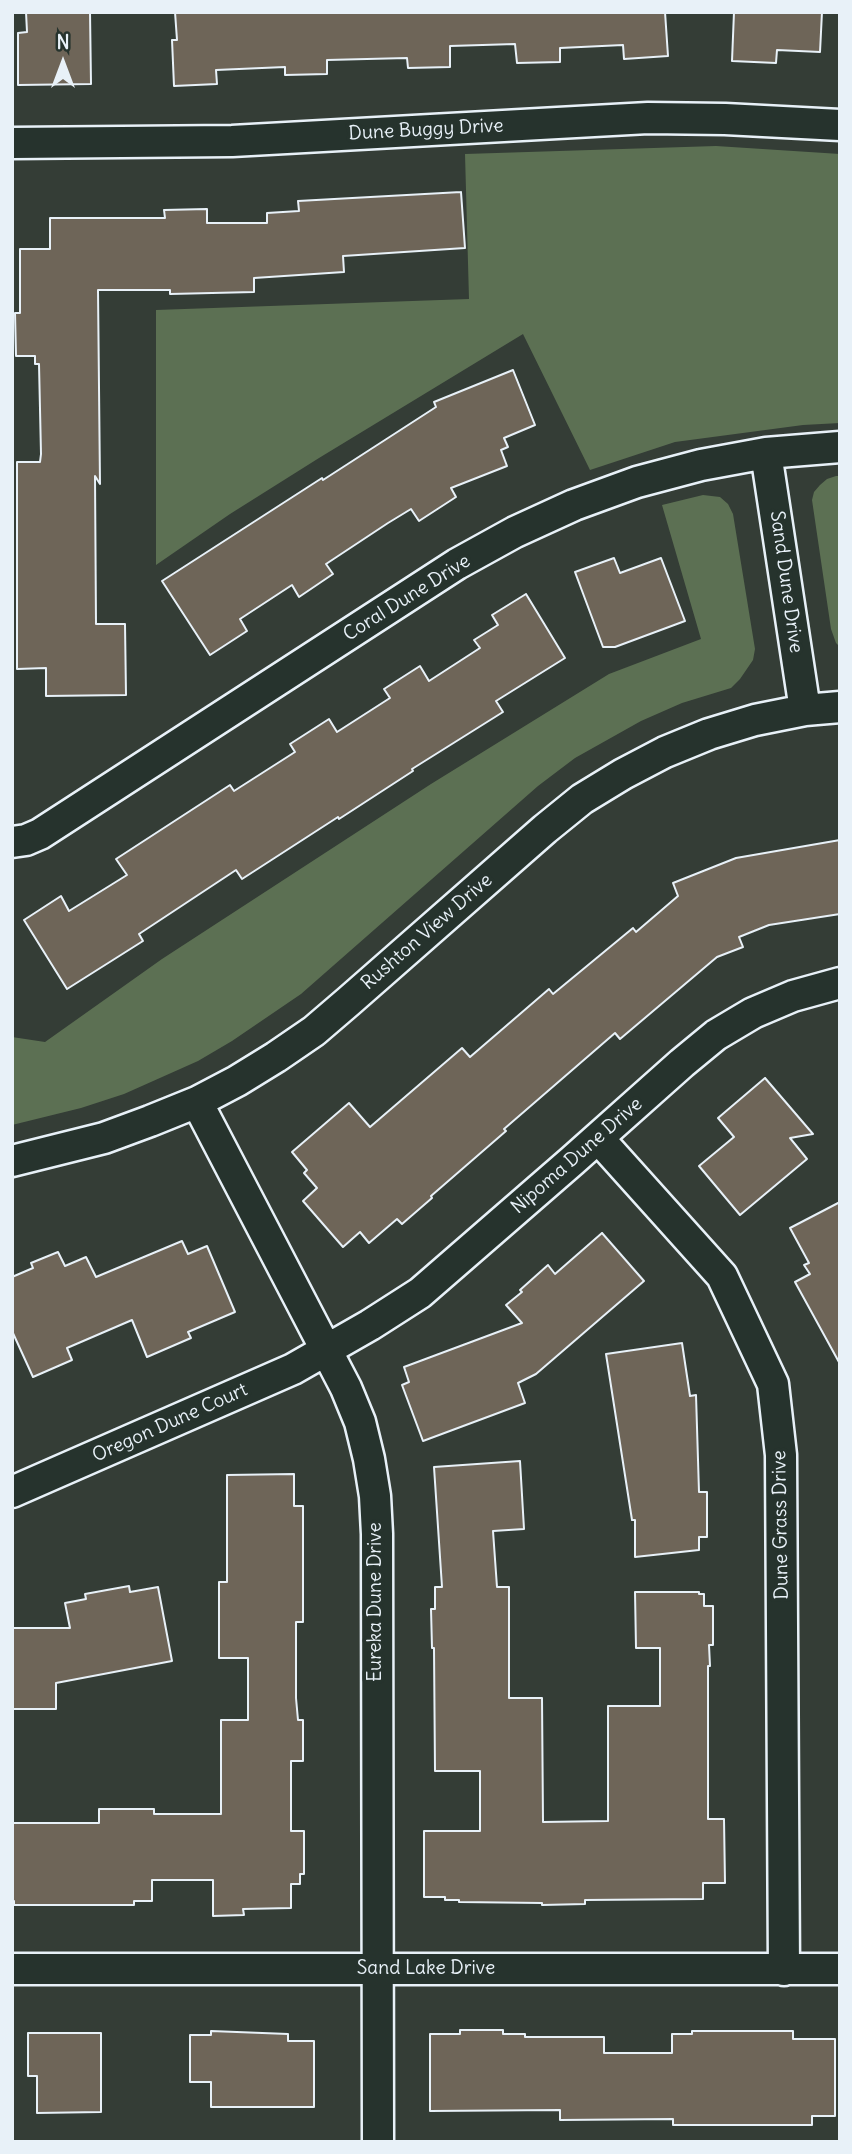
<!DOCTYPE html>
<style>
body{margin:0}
#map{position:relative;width:852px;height:2154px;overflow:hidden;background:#343d36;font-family:Delius,sans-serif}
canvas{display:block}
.frame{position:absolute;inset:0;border:14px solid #e8f1f8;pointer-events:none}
.north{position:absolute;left:28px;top:28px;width:70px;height:70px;-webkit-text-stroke:5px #26332d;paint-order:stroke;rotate:0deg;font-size:19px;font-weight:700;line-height:28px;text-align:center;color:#e8f1f8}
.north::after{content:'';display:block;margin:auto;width:24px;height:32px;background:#e8f1f8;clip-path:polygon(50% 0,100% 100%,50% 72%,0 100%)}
</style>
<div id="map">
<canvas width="852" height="2154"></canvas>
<div class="frame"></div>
<div class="north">N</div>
</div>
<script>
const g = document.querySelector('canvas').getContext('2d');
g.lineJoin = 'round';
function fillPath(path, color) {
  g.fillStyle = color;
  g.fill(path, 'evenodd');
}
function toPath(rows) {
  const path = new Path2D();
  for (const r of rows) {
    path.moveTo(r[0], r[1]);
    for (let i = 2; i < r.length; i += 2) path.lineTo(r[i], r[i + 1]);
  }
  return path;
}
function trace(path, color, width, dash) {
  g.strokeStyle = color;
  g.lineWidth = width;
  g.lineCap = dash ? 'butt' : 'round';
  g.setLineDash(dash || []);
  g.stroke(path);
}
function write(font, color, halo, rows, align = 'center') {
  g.font = font + ' Delius,sans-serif';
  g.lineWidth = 7;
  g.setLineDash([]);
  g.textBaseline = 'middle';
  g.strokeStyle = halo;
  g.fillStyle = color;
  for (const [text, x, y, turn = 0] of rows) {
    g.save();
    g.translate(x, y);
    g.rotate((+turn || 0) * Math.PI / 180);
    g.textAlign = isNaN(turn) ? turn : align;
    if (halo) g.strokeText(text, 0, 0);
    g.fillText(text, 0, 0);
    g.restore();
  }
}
const green = toPath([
 [716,146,840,154,840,423,803,425,675,442,590,470,523,334,319,458,230,514,156,565,156,310,469,299,465,154],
 [836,476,840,476,840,647,836,643,831,629,812,500,814,492,820,485,827,479],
 [703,495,720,497,728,504,733,514,755,649,753,660,740,679,731,688,682,703,641,721,575,758,538,786,301,994,232,1041,198,1061,124,1094,81,1108,12,1125,12,1037,45,1042,162,959,431,784,609,674,701,639,662,505]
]);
const building = toPath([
 [26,12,90,12,91,84,18,85,18,33,27,32,26,12],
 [175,12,665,12,668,56,624,59,623,45,560,48,560,62,517,63,515,44,450,46,450,67,408,68,407,58,327,60,327,74,285,75,285,67,216,70,217,84,174,86,172,40,177,40,175,12],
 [734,12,822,12,820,52,777,50,776,63,732,61,734,12],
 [461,192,465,248,343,256,344,272,254,278,254,292,170,294,170,290,98,290,100,484,95,476,96,624,125,624,126,695,46,696,46,668,17,669,17,462,40,462,41,454,39,364,35,364,35,356,16,356,15,313,20,313,20,249,50,249,50,218,165,218,164,210,207,209,207,223,267,223,267,213,299,211,298,201,461,192],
 [513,370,535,425,504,438,508,447,501,450,507,466,451,488,456,497,419,521,411,509,388,523,326,564,333,574,299,597,292,585,240,619,247,631,210,655,162,581,322,478,323,480,436,407,434,402,513,370],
 [614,558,620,573,661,558,685,621,615,647,603,647,575,572,614,558],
 [526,594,565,658,496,701,503,712,412,769,413,771,339,819,338,817,242,879,236,870,139,934,143,941,67,989,24,920,61,896,69,911,127,875,116,859,230,785,234,791,295,752,290,744,329,719,337,732,390,698,384,689,420,666,429,681,480,648,474,640,498,625,492,615,526,594],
 [840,840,840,914,769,925,739,937,743,947,717,957,620,1039,615,1033,504,1129,506,1131,431,1196,432,1198,402,1224,397,1219,369,1243,360,1232,343,1247,303,1201,317,1188,304,1173,307,1170,292,1152,349,1103,370,1127,462,1048,470,1057,549,989,553,994,633,928,636,932,678,896,673,883,736,858,840,840],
 [765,1078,813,1134,790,1138,807,1159,740,1215,699,1166,734,1137,718,1118,765,1078],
 [840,1202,840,1364,795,1282,810,1274,804,1265,809,1263,790,1228,840,1202],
 [602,1233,644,1281,536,1374,518,1383,525,1403,423,1441,402,1385,409,1382,404,1367,522,1323,506,1305,522,1292,520,1290,548,1265,555,1274,602,1233],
 [182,1241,188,1254,207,1246,235,1312,188,1332,191,1338,147,1357,132,1320,67,1348,72,1360,33,1377,12,1331,12,1277,33,1268,31,1263,58,1252,65,1266,86,1257,96,1277,182,1241],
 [682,1343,690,1396,696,1395,699,1492,707,1492,707,1537,699,1537,699,1550,635,1557,635,1520,632,1520,606,1354,682,1343],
 [520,1461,524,1529,493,1531,497,1587,509,1587,509,1698,542,1698,543,1822,608,1821,608,1706,660,1706,660,1648,636,1648,635,1592,699,1592,699,1594,704,1594,704,1606,713,1606,713,1645,709,1645,710,1666,708,1666,708,1819,724,1819,725,1883,703,1883,703,1899,585,1900,585,1904,542,1905,542,1903,459,1902,459,1900,445,1900,445,1897,424,1897,424,1831,480,1831,480,1771,435,1771,434,1648,432,1648,431,1609,435,1609,435,1587,442,1587,434,1467,520,1461],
 [294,1474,294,1506,303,1506,303,1622,296,1622,296,1698,298,1720,303,1720,303,1761,291,1761,291,1831,304,1831,304,1874,300,1874,300,1884,291,1884,291,1908,243,1909,244,1915,213,1916,213,1880,152,1880,152,1901,134,1901,134,1905,14,1905,14,1901,12,1901,12,1823,99,1823,99,1809,154,1809,154,1814,221,1814,221,1720,248,1720,248,1658,219,1658,219,1582,227,1582,227,1475,294,1474],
 [129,1586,130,1592,158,1587,172,1661,56,1683,56,1709,12,1709,12,1628,70,1628,65,1603,86,1599,85,1594,129,1586],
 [460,2030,503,2030,503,2034,525,2034,525,2037,604,2037,604,2053,672,2053,672,2034,692,2034,692,2031,793,2031,793,2039,835,2039,835,2116,812,2116,812,2125,673,2125,673,2119,560,2120,560,2110,430,2111,430,2034,460,2034,460,2030],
 [211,2031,288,2034,288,2041,314,2041,314,2107,211,2107,211,2082,190,2082,190,2035,211,2035,211,2031],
 [28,2033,101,2033,101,2112,37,2113,37,2076,28,2076,28,2033]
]);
const minor = toPath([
 [12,143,232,141,648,118,725,119,840,125],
 [766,453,805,710],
 [12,842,26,840,40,834,457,564,515,532,574,505,637,482,701,465,766,453,840,447],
 [197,1102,346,1388,360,1422,369,1459,375,1496,377,1534,378,2142],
 [598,1138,722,1276,773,1384,781,1455,784,1970],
 [12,1161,104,1138,150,1121,197,1102,237,1081,276,1057,314,1031,349,1001,545,829,582,799,623,774,665,752,709,734,755,720,805,710,840,707],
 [12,1492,293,1369,370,1325,420,1293,572,1161,682,1063,716,1035,753,1013,793,996,840,983],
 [12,1969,840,1969]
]);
const streetNames = [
 ["Dune Buggy Drive",426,130,-3],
 ["Sand Dune Drive",786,582,82],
 ["Coral Dune Drive",407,598,-32],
 ["Rushton View Drive",427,932,-41],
 ["Nipoma Dune Drive",577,1156,-41],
 ["Oregon Dune Court",170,1423,-24],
 ["Dune Grass Drive",781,1525,-91],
 ["Eureka Dune Drive",376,1602,-90],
 ["Sand Lake Drive",426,1969]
];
fillPath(green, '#5c7053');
fillPath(building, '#6e6558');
trace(building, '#e8f1f8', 2);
trace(minor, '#e8f1f8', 35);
trace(minor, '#26332d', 30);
write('19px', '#e8f1f8', '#26332d', streetNames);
</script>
